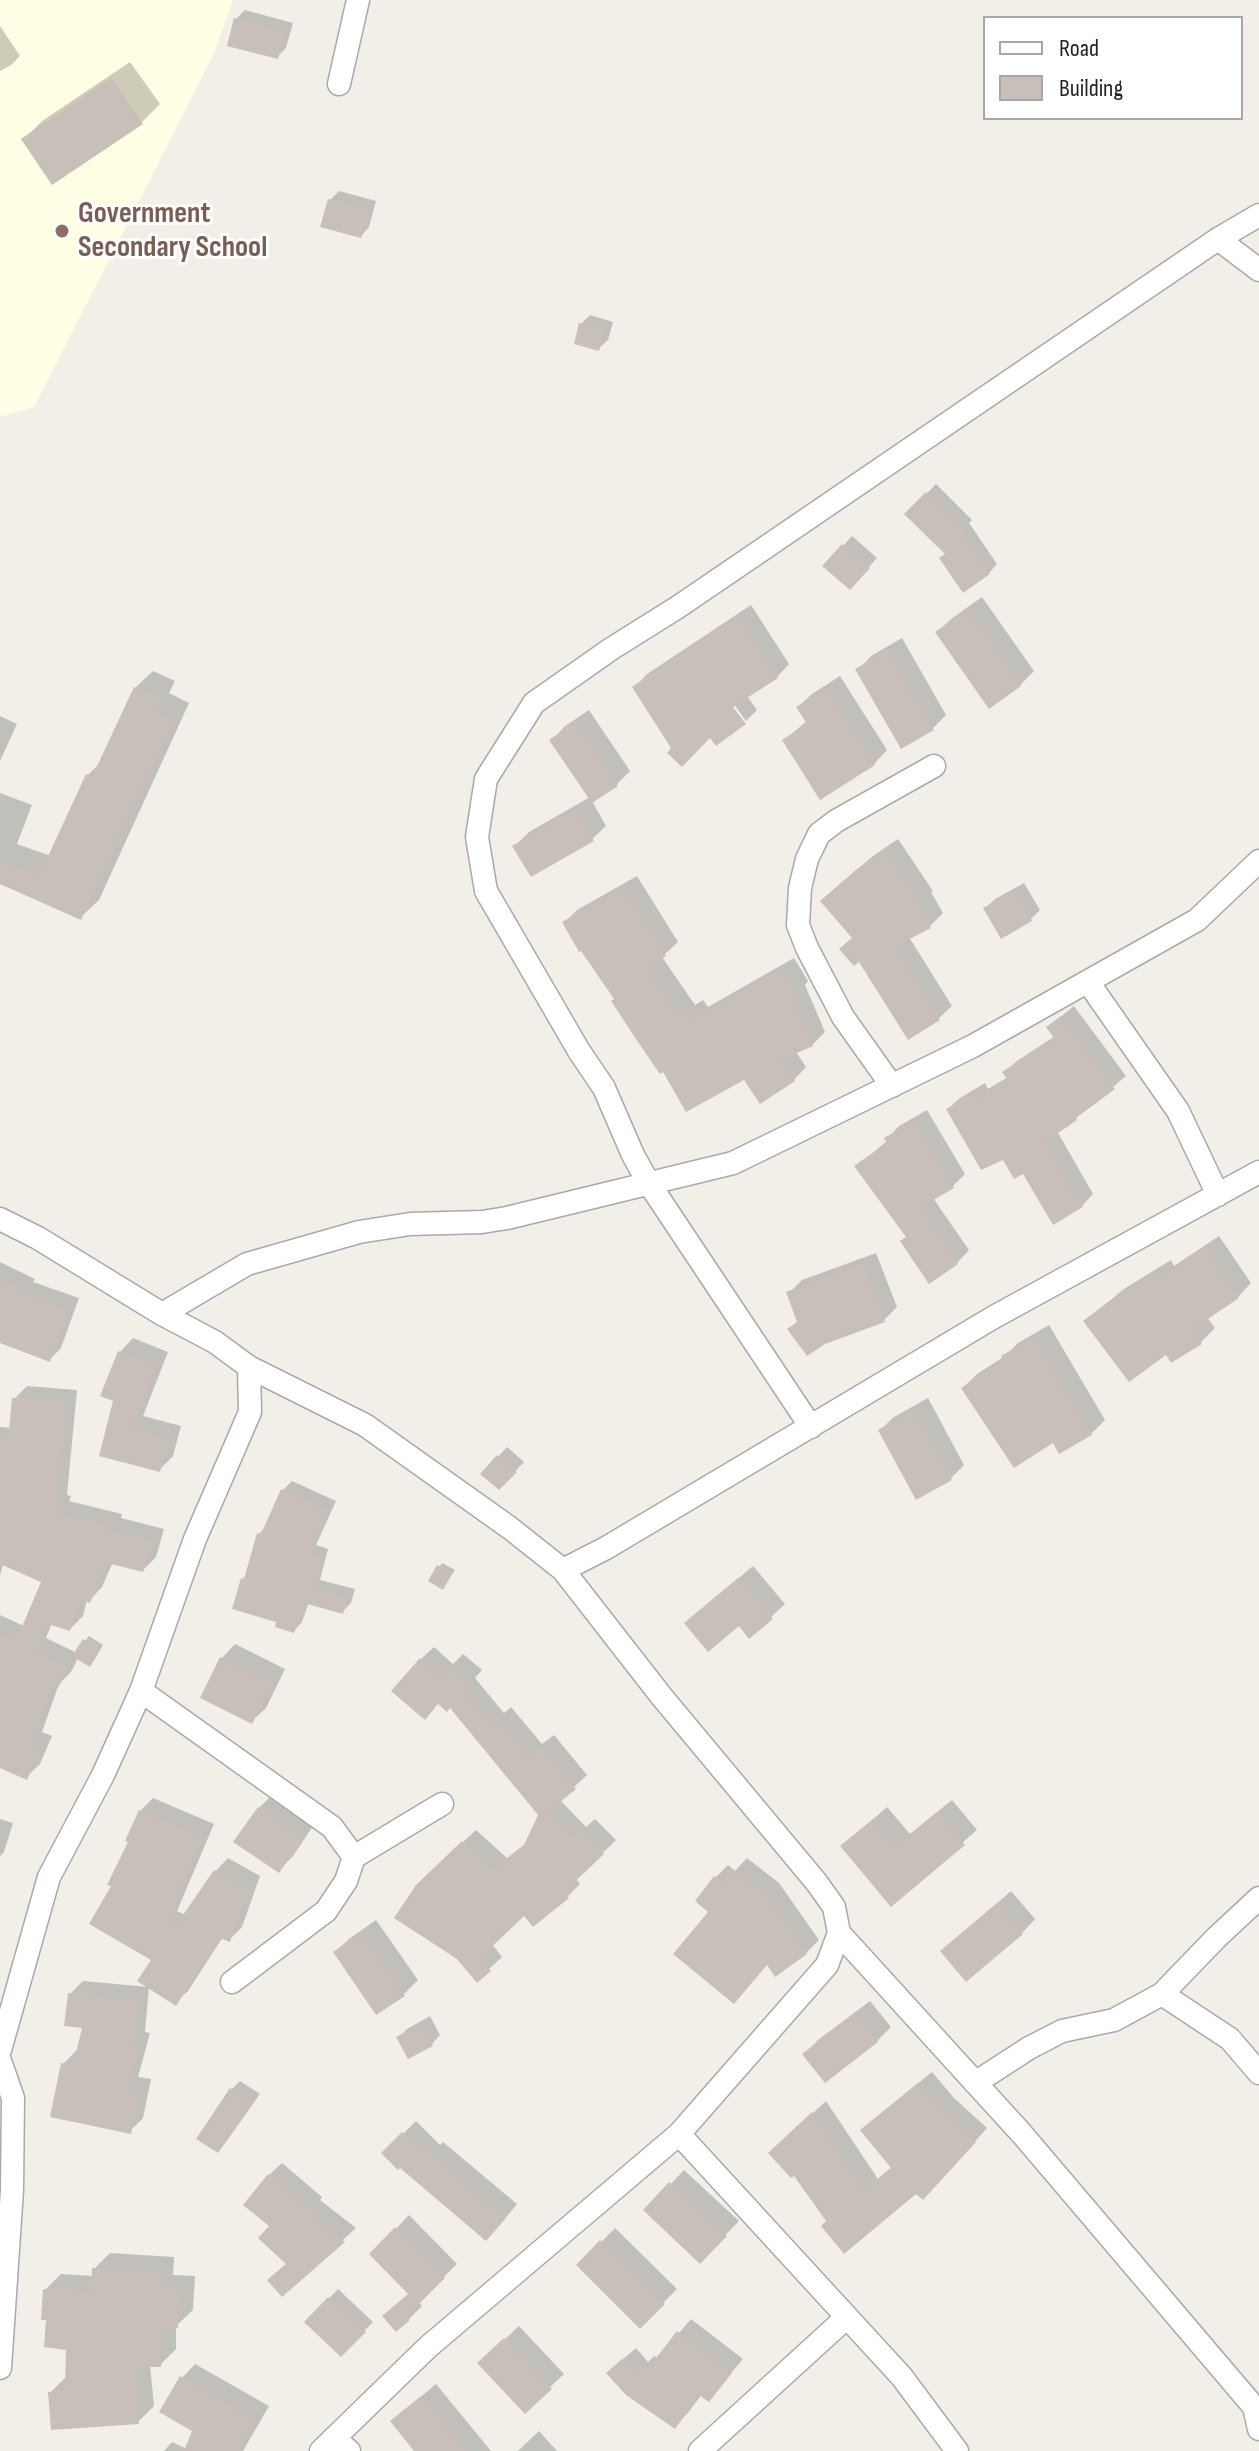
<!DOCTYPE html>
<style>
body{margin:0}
#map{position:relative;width:1259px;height:2451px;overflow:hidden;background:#f2efe9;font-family:"Sofia Sans Condensed",sans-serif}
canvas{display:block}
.legend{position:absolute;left:983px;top:16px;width:260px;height:104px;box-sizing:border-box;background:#fff;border:2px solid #a7a7a7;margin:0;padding:10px 14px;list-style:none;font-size:24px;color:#222}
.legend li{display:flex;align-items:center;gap:16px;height:40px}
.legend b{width:40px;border:2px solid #a7a7a7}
</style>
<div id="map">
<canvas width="1259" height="2451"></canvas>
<ul class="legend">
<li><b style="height:10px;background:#fff"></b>Road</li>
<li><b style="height:22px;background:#c7bfb8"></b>Building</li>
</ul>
</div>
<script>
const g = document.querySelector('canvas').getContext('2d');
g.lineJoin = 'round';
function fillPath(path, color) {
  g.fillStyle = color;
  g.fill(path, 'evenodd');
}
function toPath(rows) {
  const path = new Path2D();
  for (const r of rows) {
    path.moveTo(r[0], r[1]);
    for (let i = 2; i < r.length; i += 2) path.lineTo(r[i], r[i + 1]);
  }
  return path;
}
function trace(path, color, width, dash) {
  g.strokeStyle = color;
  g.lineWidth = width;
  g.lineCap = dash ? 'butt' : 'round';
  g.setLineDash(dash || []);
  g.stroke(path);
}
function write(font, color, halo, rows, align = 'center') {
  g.font = font + ' "Sofia Sans Condensed",sans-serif';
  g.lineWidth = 6;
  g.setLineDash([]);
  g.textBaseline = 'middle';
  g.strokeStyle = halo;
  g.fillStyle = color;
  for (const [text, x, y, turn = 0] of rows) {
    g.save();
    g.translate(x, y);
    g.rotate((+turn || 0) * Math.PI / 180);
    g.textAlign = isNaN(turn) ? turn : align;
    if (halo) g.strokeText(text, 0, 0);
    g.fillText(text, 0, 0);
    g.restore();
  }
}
const education = toPath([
 [0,0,233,0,213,56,34,407,0,417]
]);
const shadow = toPath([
 [245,10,293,23,286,48,277,57,236,19],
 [0,26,20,56,11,65,0,71],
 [130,62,160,104,141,123,23,140,42,121],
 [339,191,376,201,369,227,361,236,330,200],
 [590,315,613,322,608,340,599,348,581,324],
 [936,484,972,520,969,523,997,564,989,573,947,553,907,514],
 [852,536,877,558,858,579,825,566],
 [982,597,1034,671,1020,685,937,632,951,619],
 [751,605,789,664,777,677,747,696,757,710,746,721,729,697,711,735,674,748,635,687,647,674],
 [902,638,946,715,933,728,858,670,871,656],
 [153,671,175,681,169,693,189,703,99,900,81,917,0,882,0,793,32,805,17,844,51,856,88,775,101,762,135,688],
 [840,676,887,750,874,764,784,740,807,721,798,707,812,694],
 [589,710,630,771,616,785,592,801,606,826,592,839,515,846,529,832,590,797,552,740,565,726],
 [0,716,17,724,0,761],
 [898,839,933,891,931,892,943,913,930,926,909,937,952,1006,938,1019,853,937,836,888,873,856],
 [637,876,678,942,662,957,695,1005,703,1000,708,1007,794,958,808,981,805,985,825,1032,812,1045,796,1052,806,1067,794,1080,664,1069,564,923,577,910],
 [1024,883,1040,910,1031,919,986,908,995,899],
 [1074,1006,1126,1076,1076,1118,1057,1131,1093,1194,1082,1206,1004,1157,948,1109,960,1098,985,1083,988,1089,1008,1077,1005,1072,1017,1061,1055,1036,1048,1027],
 [927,1110,965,1174,953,1186,933,1198,969,1250,957,1263,907,1236,857,1166,888,1140,887,1139,899,1126],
 [1219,1236,1251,1283,1238,1297,1207,1317,1215,1328,1201,1342,1172,1360,1167,1352,1085,1321,1124,1289,1171,1260,1174,1266],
 [876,1253,897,1307,884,1320,799,1321,789,1293,802,1280],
 [0,1262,35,1279,33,1282,79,1298,61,1348,49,1360,0,1341],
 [1049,1325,1105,1420,1091,1434,963,1388,977,1374,1005,1356,1018,1343],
 [133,1338,168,1352,143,1416,181,1426,173,1456,160,1469,101,1454,115,1400,120,1352],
 [27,1386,77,1390,67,1495,71,1496,69,1501,122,1514,121,1518,164,1529,156,1557,143,1570,113,1562,102,1587,89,1601,87,1600,83,1616,70,1629,52,1623,46,1638,77,1653,89,1636,103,1645,93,1661,78,1658,71,1672,59,1684,42,1732,52,1736,40,1764,26,1777,0,1766,0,1615,24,1626,43,1581,3,1564,0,1576,0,1427,11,1428,14,1399],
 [928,1398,964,1465,951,1478,880,1430,894,1417],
 [507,1447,524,1462,499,1488,483,1473],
 [292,1481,336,1501,316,1545,328,1549,320,1580,355,1589,351,1603,342,1612,309,1602,302,1622,294,1631,279,1621,243,1579,248,1573,259,1534,267,1525,283,1490],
 [442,1563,455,1570,443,1588,439,1567],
 [753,1566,785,1604,771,1617,739,1624,686,1623],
 [235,1644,285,1669,266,1708,252,1721,222,1658],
 [434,1647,453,1664,463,1654,482,1670,475,1678,504,1713,511,1707,542,1744,554,1735,587,1775,560,1800,586,1827,595,1819,616,1840,576,1879,580,1884,567,1897,524,1913,492,1944,502,1957,477,1980,431,1872,476,1830,507,1858,528,1842,540,1814,421,1659],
 [273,1794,315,1823,293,1856,279,1870,259,1808],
 [153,1798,214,1824,177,1911,185,1915,216,1871,228,1858,260,1876,242,1927,230,1939,223,1937,188,1991,175,2003,154,1959,114,1886,131,1841,140,1811],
 [952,1800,977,1830,891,1904,843,1846,887,1807,910,1834],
 [0,1819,13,1823,4,1852,0,1856],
 [747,1858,779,1883,819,1940,806,1953,768,1963,711,1911,715,1878,728,1865,735,1871],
 [1011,1891,1035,1919,1022,1933,942,1951],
 [376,1920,418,1980,404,1994,377,2013,335,1952,349,1939],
 [83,1981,149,1987,145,2032,150,2033,138,2077,151,2079,143,2118,130,2131,63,2064,77,2050,84,2026,70,1994],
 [870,2001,891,2027,877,2041,805,2054,818,2040],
 [430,2016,440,2035,432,2044,398,2038,407,2029],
 [932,2072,954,2098,987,2128,936,2185,828,2221,784,2140,826,2101,878,2179,893,2166,876,2118],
 [240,2081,260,2094,226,2142,218,2151,232,2089],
 [416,2121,440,2145,443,2142,517,2204,499,2226,384,2153],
 [282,2163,322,2197,320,2200,356,2228,283,2294,288,2263,272,2226,269,2175],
 [684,2170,739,2221,700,2261,671,2184],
 [409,2215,457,2264,418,2302,422,2306,409,2319,385,2316,410,2293,372,2254],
 [615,2228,677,2289,640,2326,579,2265],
 [110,2253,174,2257,173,2275,195,2276,193,2310,176,2326,176,2349,160,2365,150,2365,154,2406,138,2422,50,2393,66,2377,68,2348,49,2319,45,2290,61,2274,94,2276,94,2269],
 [338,2289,373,2322,341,2354,306,2322],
 [691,2319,743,2359,709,2399,702,2394,688,2413,675,2426,622,2360,636,2348,648,2362,654,2356,658,2358],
 [519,2326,564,2374,525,2411,480,2363],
 [195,2364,269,2406,243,2451,164,2451,172,2442,187,2449,195,2430,182,2378],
 [436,2384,491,2451,417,2451,392,2421],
 [539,2431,557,2451,518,2451]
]);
const building = toPath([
 [234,18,285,32,278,59,227,46],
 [111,78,143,124,52,185,21,139],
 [328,199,369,210,361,238,320,227],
 [579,323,605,330,599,351,574,344],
 [926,492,965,530,962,534,990,574,963,593,939,558,945,554,904,514],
 [842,544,870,568,850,590,822,566],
 [968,609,1021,686,989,709,935,632],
 [737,616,778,678,733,707,746,724,716,746,710,738,682,767,667,753,671,748,632,687],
 [888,651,934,730,901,749,855,669],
 [134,687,159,698,153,711,173,720,81,920,0,884,0,861,39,876,86,774,92,777],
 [826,688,875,765,820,800,782,740,807,724,796,707],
 [575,722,618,786,592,803,549,740],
 [575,809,594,841,531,877,512,846],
 [884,851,921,905,919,907,931,928,894,947,940,1020,908,1040,859,962,854,966,839,949,852,938,820,901,857,869],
 [624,887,666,956,648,969,681,1017,689,1011,694,1019,781,969,797,995,792,998,813,1046,780,1060,795,1081,760,1104,744,1080,686,1112,663,1072,660,1074,640,1045,611,1001,614,999,581,951,579,952,562,922],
 [1015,890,1032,921,1001,939,983,908],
 [1061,1016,1115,1089,1076,1118,1077,1120,1045,1142,1083,1207,1053,1225,1023,1174,1014,1179,1003,1160,981,1170,946,1109,973,1094,976,1099,1007,1079,1002,1072,1054,1038,1046,1027],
 [914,1121,954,1188,920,1208,958,1264,929,1284,900,1241,906,1237,854,1166,887,1143,884,1138],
 [1204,1248,1239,1298,1193,1329,1202,1344,1171,1363,1166,1355,1129,1382,1083,1321,1108,1302,1156,1273,1160,1278],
 [863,1264,885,1322,825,1344,807,1356,787,1329,797,1322,786,1292],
 [0,1279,24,1291,23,1294,68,1310,50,1362,0,1343],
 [1034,1337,1092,1435,1059,1454,1053,1443,1014,1468,961,1388,1003,1360,1001,1356],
 [118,1351,156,1366,131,1429,169,1439,160,1472,99,1456,113,1401,100,1396],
 [12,1398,65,1403,54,1508,60,1510,58,1514,110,1527,109,1530,152,1542,143,1572,107,1563,90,1603,80,1599,70,1631,45,1623,34,1651,68,1668,58,1688,52,1685,30,1745,40,1749,27,1780,0,1768,0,1634,16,1641,41,1582,0,1564,0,1441,8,1442],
 [914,1410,952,1480,916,1500,878,1430],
 [497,1455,517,1472,499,1490,480,1474],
 [281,1489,328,1510,309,1554,321,1557,312,1588,347,1597,343,1614,304,1603,294,1633,275,1627,276,1622,232,1609,241,1578,244,1579,257,1533,261,1534],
 [437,1565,452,1574,443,1590,428,1581],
 [738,1578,773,1619,749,1639,739,1626,708,1652,684,1623],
 [83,1639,101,1649,90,1667,72,1656],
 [220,1657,272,1683,252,1724,200,1698],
 [420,1658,440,1676,449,1665,471,1684,464,1692,490,1724,497,1718,528,1756,540,1746,576,1789,548,1812,573,1838,581,1830,604,1854,564,1892,569,1898,533,1927,524,1916,480,1958,491,1971,477,1983,457,1959,394,1918,416,1885,462,1841,493,1870,524,1845,538,1815,450,1708,447,1712,438,1704,425,1720,391,1691],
 [258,1807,303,1838,279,1873,233,1842],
 [139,1810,203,1837,166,1924,174,1928,214,1870,249,1889,230,1942,219,1938,176,2006,137,1981,151,1960,89,1924,111,1886,107,1885,128,1842,125,1841],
 [937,1812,965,1845,891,1907,840,1846,873,1819,896,1846],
 [733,1869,767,1896,807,1954,775,1977,767,1965,734,2004,673,1954,708,1912,695,1901,714,1876,723,1883],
 [997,1903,1023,1934,966,1982,940,1951],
 [362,1932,405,1996,376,2015,333,1952],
 [68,1993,136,2000,132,2045,138,2046,126,2090,139,2092,131,2134,50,2117,61,2063,73,2065,82,2028,64,2026],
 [855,2013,878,2042,825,2083,802,2054],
 [421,2024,433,2046,408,2059,396,2037],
 [918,2083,942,2111,976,2142,923,2200,916,2194,844,2254,821,2226,826,2221,794,2176,791,2178,768,2153,812,2112,864,2190,891,2168,860,2130],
 [230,2088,252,2103,218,2153,196,2139],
 [402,2132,426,2156,429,2153,506,2218,486,2241,400,2168,398,2170,381,2153],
 [268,2174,311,2210,309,2213,345,2242,282,2297,267,2280,286,2264,258,2238,269,2226,243,2205],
 [669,2182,727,2236,700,2264,643,2210],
 [395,2227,445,2278,407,2316,410,2320,396,2332,382,2316,408,2294,369,2254],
 [600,2240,665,2304,640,2329,576,2265],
 [92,2268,159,2272,158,2290,180,2291,178,2328,161,2327,161,2367,134,2367,139,2424,51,2430,48,2392,65,2391,66,2350,44,2347,46,2320,41,2320,43,2289,91,2292],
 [328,2297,366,2332,341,2357,304,2322],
 [677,2331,732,2373,709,2402,699,2395,675,2429,626,2395,606,2373,622,2359,635,2374,640,2367,646,2371],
 [504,2338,552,2389,525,2414,477,2363],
 [180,2376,256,2420,239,2451,184,2451,192,2431,159,2412],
 [421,2396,466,2451,414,2451,390,2421]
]);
const minor = toPath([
 [339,84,358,0],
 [1218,239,1259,270],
 [1088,982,1178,1111,1218,1195],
 [892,1086,843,1017,807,948,798,925,800,888,807,859,819,834,836,821,934,766],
 [0,1219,38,1238,162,1314,215,1342,249,1367,365,1425,510,1528,563,1570,662,1697,817,1883,834,1907,839,1933,827,1965,679,2134,428,2347,321,2451],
 [162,1314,247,1264,359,1232,410,1224,482,1222,507,1218,733,1163,973,1046,1197,920,1259,861],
 [811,1427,648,1182,633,1155,604,1088,579,1051,486,891,477,837,486,779,534,703,611,649,678,607,1218,239,1259,215],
 [563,1570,606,1548,994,1317,1259,1172],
 [141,1691,332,1827,354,1857,346,1881,326,1911,232,1982],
 [354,1857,442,1804],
 [839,1933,1022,2134,1254,2407,1259,2429],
 [1162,1994,1230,2039,1259,2073],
 [0,2050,49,1877,103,1775,141,1691,195,1539,250,1412,249,1367],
 [0,2061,13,2098,12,2190,0,2368],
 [975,2083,1029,2048,1062,2031,1114,2020,1162,1994,1217,1937,1259,1898],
 [679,2134,902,2377,957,2451],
 [334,2438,349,2451],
 [700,2451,847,2317]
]);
const markers = [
 [62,231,8,"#8d6e63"]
];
const educationNames = [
 ["Government",78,214],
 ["Secondary School",78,248]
];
fillPath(education, '#ffffe5');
fillPath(shadow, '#0003');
fillPath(building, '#c7bfb8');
trace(minor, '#a9a9a9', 25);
trace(minor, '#fff', 22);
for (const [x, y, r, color] of markers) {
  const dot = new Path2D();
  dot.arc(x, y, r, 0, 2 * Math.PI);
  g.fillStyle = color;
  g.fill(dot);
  trace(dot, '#fff', 3);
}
write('bold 30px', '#785e54', '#fff', educationNames, 'left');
</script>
